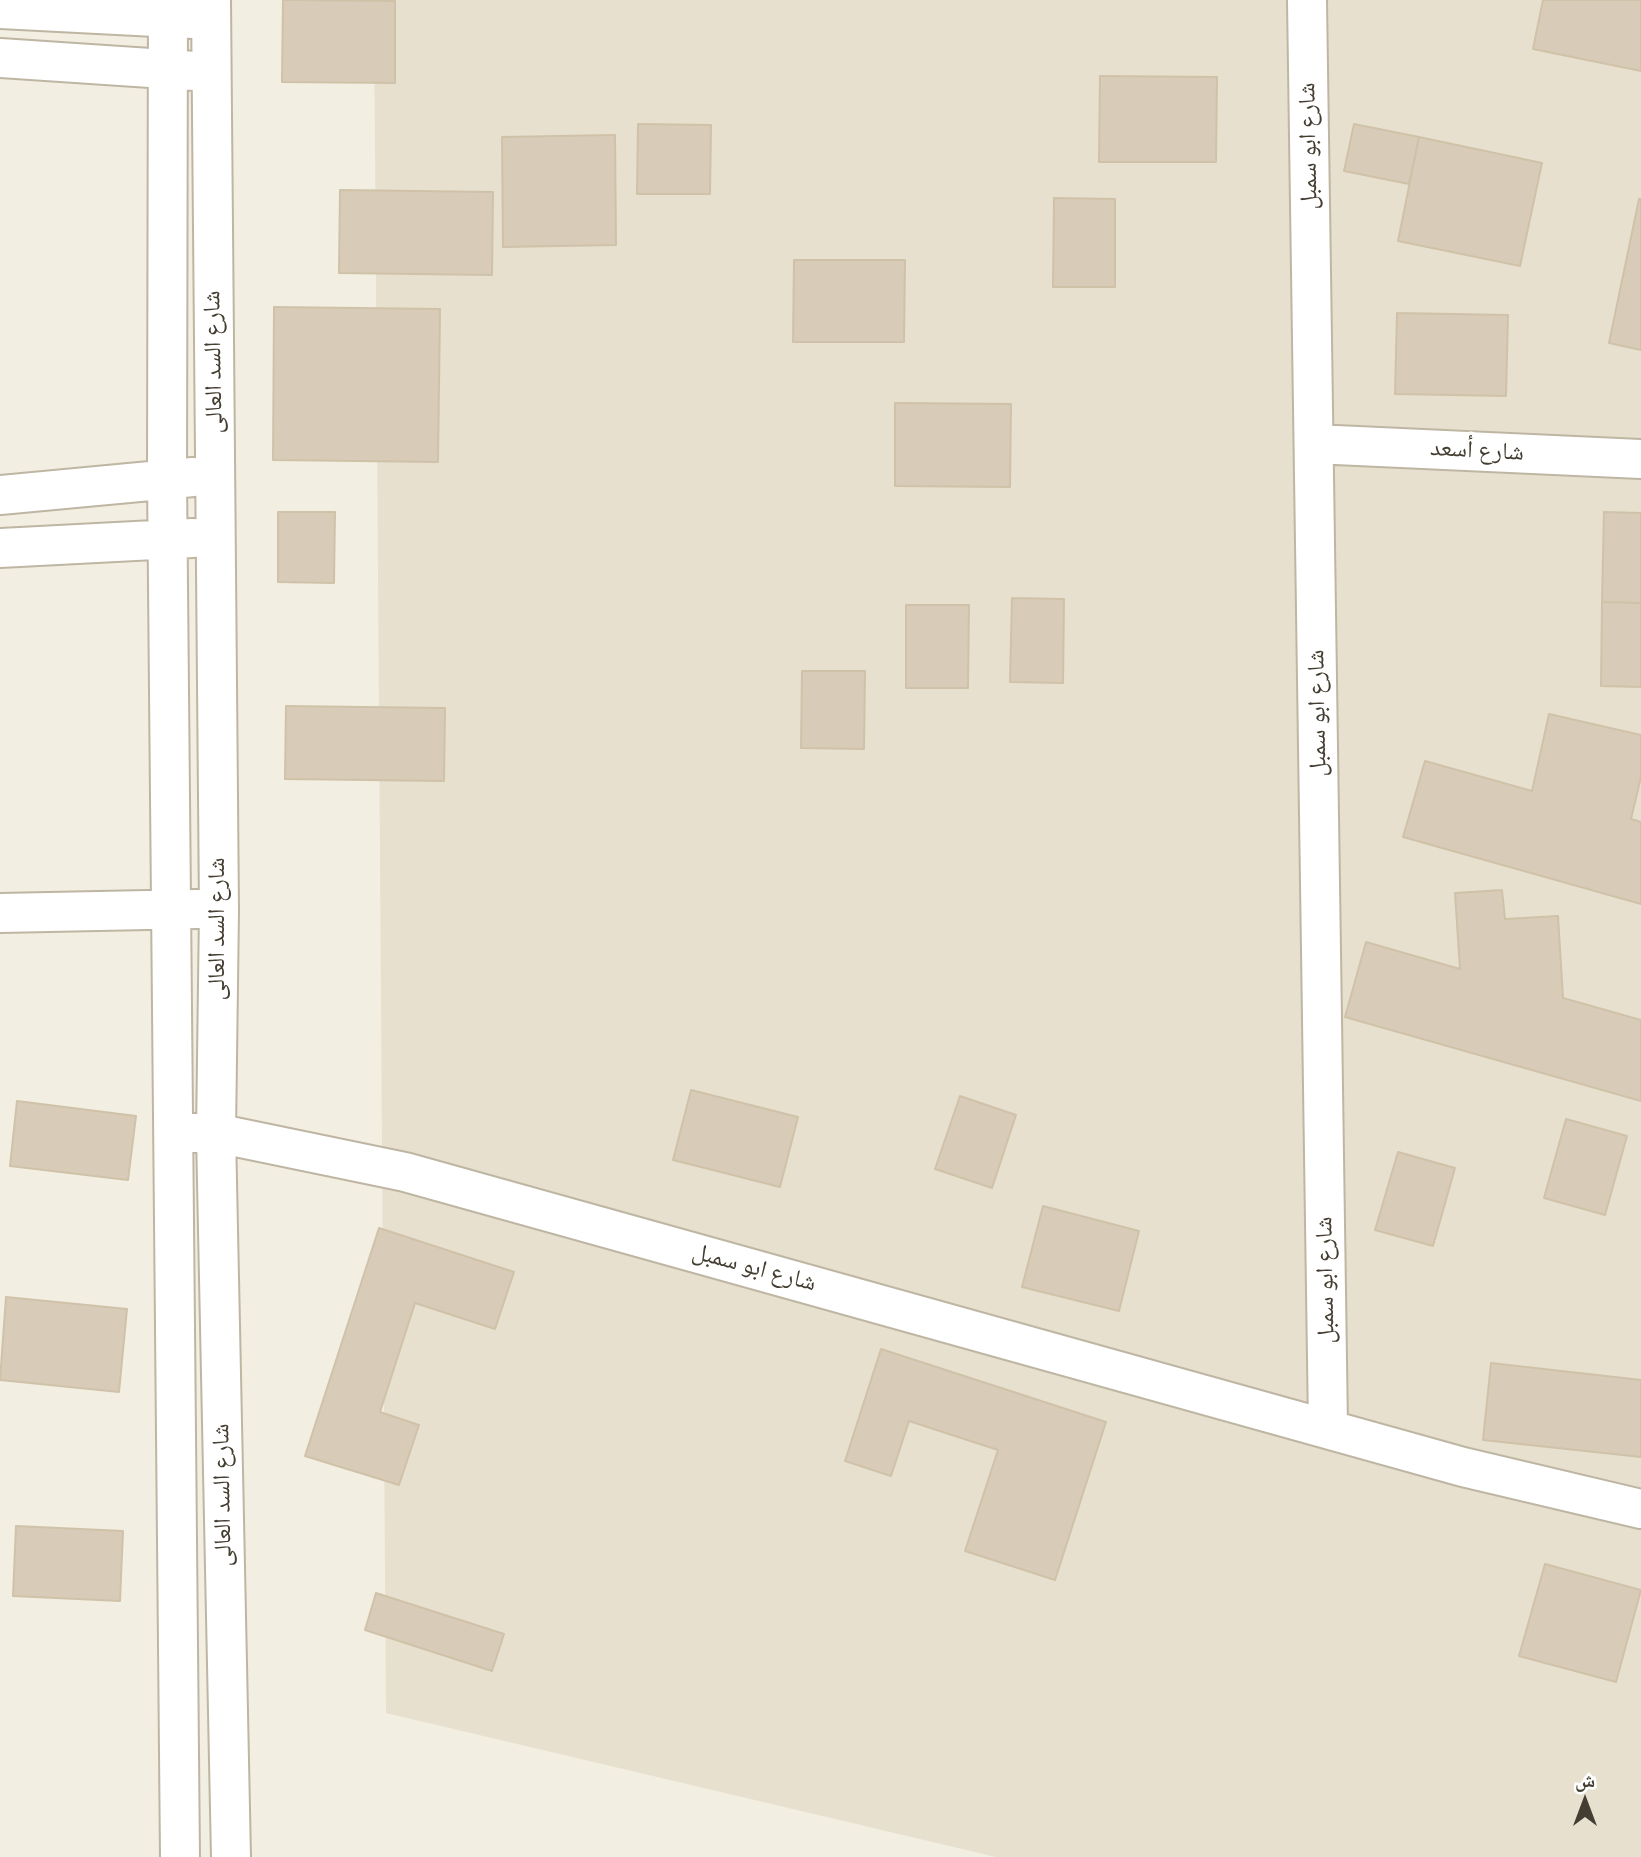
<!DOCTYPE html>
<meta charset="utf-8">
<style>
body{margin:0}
#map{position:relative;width:1641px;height:1857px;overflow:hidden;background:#f2eee1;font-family:"Archivo Narrow","Noto Naskh Arabic",sans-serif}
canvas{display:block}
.north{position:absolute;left:1550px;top:1766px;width:70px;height:70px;-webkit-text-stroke:5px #fff;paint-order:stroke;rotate:0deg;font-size:19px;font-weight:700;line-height:28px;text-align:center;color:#443d31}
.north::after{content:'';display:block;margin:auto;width:24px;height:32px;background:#443d31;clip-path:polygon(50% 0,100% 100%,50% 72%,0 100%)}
</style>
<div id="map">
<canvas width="1641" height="1857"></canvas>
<div class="north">ش</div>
</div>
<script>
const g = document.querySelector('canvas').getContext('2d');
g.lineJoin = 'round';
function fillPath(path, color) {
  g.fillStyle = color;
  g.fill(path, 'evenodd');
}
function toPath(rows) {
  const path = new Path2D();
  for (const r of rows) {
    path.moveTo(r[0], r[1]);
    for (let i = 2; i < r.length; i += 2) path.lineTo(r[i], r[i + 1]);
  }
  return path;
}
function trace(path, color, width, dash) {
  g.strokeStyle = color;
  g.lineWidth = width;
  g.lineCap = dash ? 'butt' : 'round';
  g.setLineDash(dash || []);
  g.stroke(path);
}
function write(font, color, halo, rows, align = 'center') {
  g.font = font + ' "Archivo Narrow","Noto Naskh Arabic",sans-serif';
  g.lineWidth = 7;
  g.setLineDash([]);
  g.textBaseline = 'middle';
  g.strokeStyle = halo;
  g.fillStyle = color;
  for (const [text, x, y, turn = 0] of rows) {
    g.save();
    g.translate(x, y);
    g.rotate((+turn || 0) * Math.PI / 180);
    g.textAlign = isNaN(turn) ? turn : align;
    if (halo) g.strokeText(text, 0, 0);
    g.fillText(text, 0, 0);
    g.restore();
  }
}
const residential = toPath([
 [374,0,1641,0,1641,1857,996,1857,386,1713]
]);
const building = toPath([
 [283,0,395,1,395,83,282,82,283,0],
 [1543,0,1641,0,1641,71,1533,49,1543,0],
 [1100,76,1217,77,1216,162,1099,162,1100,76],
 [638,124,711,125,710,194,637,194,638,124],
 [1354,124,1419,137,1409,184,1344,171,1354,124],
 [615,135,616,245,503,247,502,137,615,135],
 [1419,137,1542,163,1520,266,1398,241,1419,137],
 [340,190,493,192,492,275,339,273,340,190],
 [1054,198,1115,199,1115,287,1053,287,1054,198],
 [1639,199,1641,199,1641,350,1609,343,1639,199],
 [794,260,905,260,904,342,793,342,794,260],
 [274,307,440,309,438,462,273,460,274,307],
 [1397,313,1508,315,1506,396,1395,394,1397,313],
 [895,403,1011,404,1010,487,895,486,895,403],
 [278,512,335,512,334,583,278,582,278,512],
 [1604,512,1641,513,1641,603,1602,602,1604,512],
 [1012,598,1064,599,1063,683,1010,682,1012,598],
 [1602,602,1641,603,1641,687,1601,686,1602,602],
 [906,605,969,605,968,688,906,688,906,605],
 [802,671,865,671,864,749,801,748,802,671],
 [286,706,445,708,444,781,285,779,286,706],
 [1549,714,1641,735,1641,777,1631,819,1641,822,1641,904,1403,837,1425,761,1532,791,1549,714],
 [1502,890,1505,919,1558,916,1563,998,1641,1020,1641,1101,1345,1017,1366,942,1460,969,1455,893,1502,890],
 [691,1090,798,1117,780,1187,673,1160,691,1090],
 [960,1096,1016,1115,992,1188,935,1169,960,1096],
 [17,1101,136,1116,128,1180,10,1166,17,1101],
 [1566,1119,1627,1136,1605,1215,1544,1198,1566,1119],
 [1398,1152,1455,1168,1433,1246,1375,1230,1398,1152],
 [1043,1206,1139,1231,1119,1311,1022,1287,1043,1206],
 [379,1228,514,1272,495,1329,415,1303,380,1412,419,1425,399,1485,305,1456,379,1228],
 [6,1297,127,1309,119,1392,0,1380,6,1297],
 [881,1349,1106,1422,1055,1580,965,1551,998,1450,909,1421,891,1476,845,1461,881,1349],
 [1491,1363,1641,1380,1641,1457,1483,1440,1491,1363],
 [16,1526,123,1531,120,1601,13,1596,16,1526],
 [1545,1564,1641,1590,1616,1682,1519,1656,1545,1564],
 [376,1593,504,1634,492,1671,365,1630,376,1593]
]);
const minor = toPath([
 [168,0,167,478,180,1857],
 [211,0,219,910,216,1133,231,1857],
 [1307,0,1328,1426],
 [0,9,194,19],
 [0,58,195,71],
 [1314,444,1641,459],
 [0,495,193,477],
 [0,548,193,538],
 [0,913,197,909],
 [191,1133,216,1133,405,1172,1463,1467,1641,1509]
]);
const streetNames = [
 ["شارع ابو سمبل",1309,146,-91],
 ["شارع السد العالى",214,362,-91],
 ["شارع أسعد",1477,451,3],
 ["شارع ابو سمبل",1318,713,-91],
 ["شارع السد العالى",218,929,-90],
 ["شارع ابو سمبل",754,1268,15],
 ["شارع ابو سمبل",1326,1280,-91],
 ["شارع السد العالى",223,1495,-91]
];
fillPath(residential, '#e7e0ce');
fillPath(building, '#d8ccb8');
trace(building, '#d0c2a8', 2);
trace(minor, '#beb6a3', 42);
trace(minor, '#fff', 38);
write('24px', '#443d31', '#fff', streetNames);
</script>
